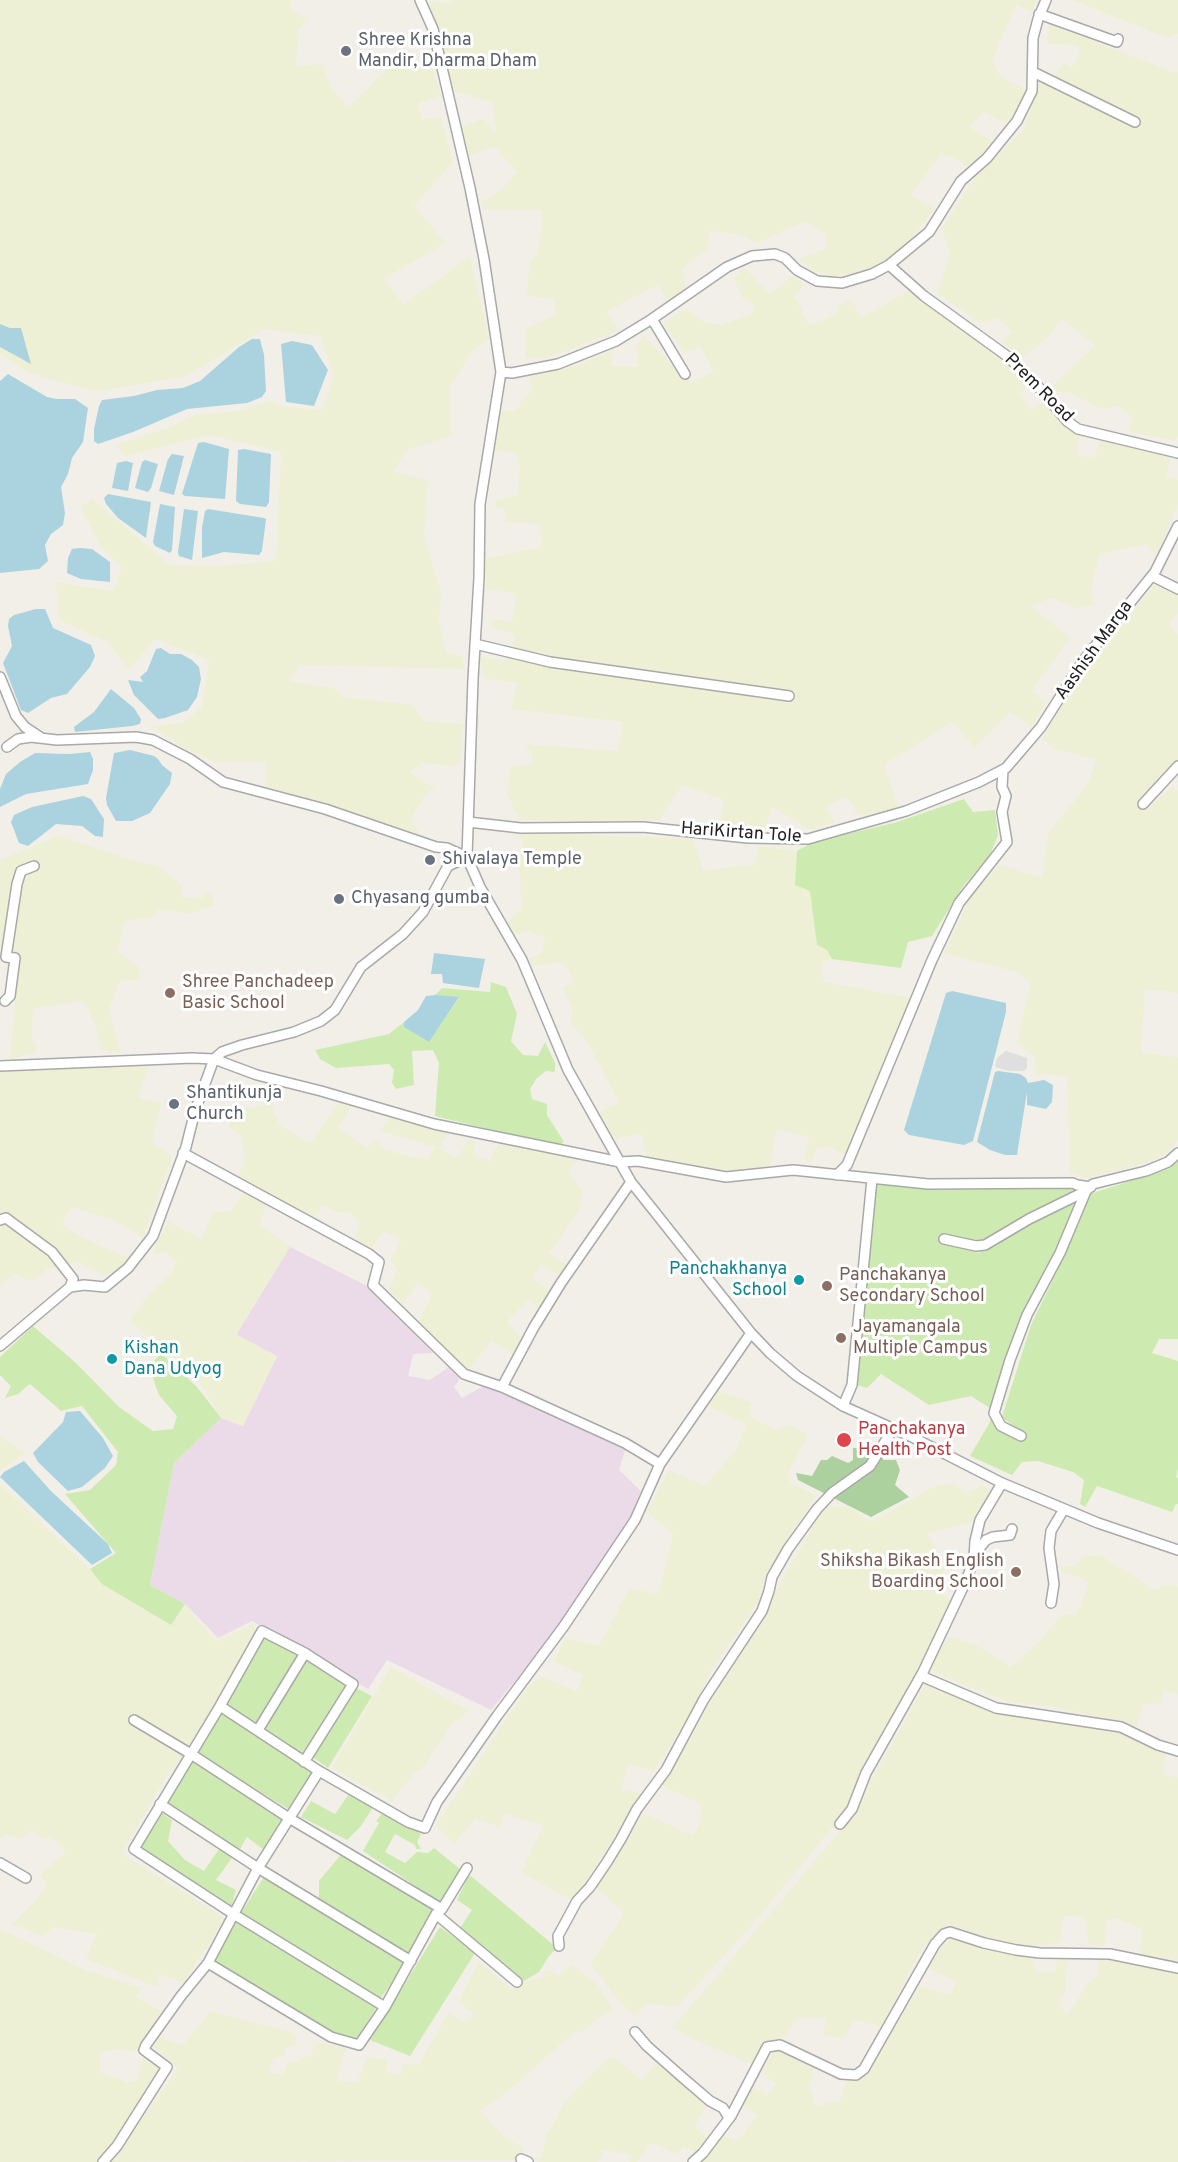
<!DOCTYPE html>
<style>
body{margin:0}
canvas{display:block;background:#f2efe9}
</style>
<canvas width="1178" height="2162"></canvas>
<script>
const g = document.querySelector('canvas').getContext('2d');
g.lineJoin = 'round';
function fillPath(path, color) {
  g.fillStyle = color;
  g.fill(path, 'evenodd');
}
function toPath(rows) {
  const path = new Path2D();
  for (const r of rows) {
    path.moveTo(r[0], r[1]);
    for (let i = 2; i < r.length; i += 2) path.lineTo(r[i], r[i + 1]);
  }
  return path;
}
function trace(path, color, width, dash) {
  g.strokeStyle = color;
  g.lineWidth = width;
  g.lineCap = dash ? 'butt' : 'round';
  g.setLineDash(dash || []);
  g.stroke(path);
}
function write(font, color, halo, rows, align = 'center') {
  g.font = font + ' Overpass,sans-serif';
  g.lineWidth = 6;
  g.setLineDash([]);
  g.textBaseline = 'middle';
  g.strokeStyle = halo;
  g.fillStyle = color;
  for (const [text, x, y, turn = 0] of rows) {
    g.save();
    g.translate(x, y);
    g.rotate((+turn || 0) * Math.PI / 180);
    g.textAlign = isNaN(turn) ? turn : align;
    if (halo) g.strokeText(text, 0, 0);
    g.fillText(text, 0, 0);
    g.restore();
  }
}
const residential = toPath([
 [1006,1051,1027,1058,1027,1068,1024,1071,1009,1071,995,1067,997,1058]
]);
const industrial = toPath([
 [290,1247,371,1288,433,1353,413,1354,408,1376,430,1380,449,1367,461,1377,454,1387,462,1398,487,1384,626,1447,619,1470,641,1491,631,1515,561,1625,491,1710,387,1660,368,1689,252,1621,218,1638,185,1604,150,1585,174,1463,221,1418,243,1426,277,1356,236,1335]
]);
const farmland = toPath([
 [0,0,291,0,291,11,307,18,298,29,296,66,322,64,331,87,349,107,397,60,406,69,431,63,441,95,418,104,422,119,438,117,442,120,453,162,414,206,446,243,385,278,403,305,470,256,489,339,474,349,450,386,451,436,407,450,393,471,428,481,424,536,441,592,439,620,446,652,463,657,464,669,300,665,290,681,336,689,342,697,413,705,424,721,463,724,461,758,455,766,423,763,410,772,435,789,426,794,411,819,420,834,266,786,266,762,215,762,189,751,152,726,182,723,202,707,209,660,155,639,129,670,109,643,59,620,56,582,113,591,122,567,100,546,80,506,92,499,170,565,220,566,276,561,281,452,210,435,125,456,116,445,172,426,195,415,238,411,271,401,282,406,322,410,334,376,320,336,264,329,187,376,95,392,27,372,0,354,0,347,20,358,10,328,0,324],
 [454,0,1037,0,1032,12,1017,5,1010,18,993,60,1000,77,1028,90,1007,123,983,112,970,127,994,142,968,167,956,159,940,155,911,195,935,209,903,248,869,271,832,277,814,271,798,259,825,249,826,235,805,221,758,243,737,234,710,231,708,249,683,268,685,288,668,302,658,285,606,312,620,330,547,358,525,358,525,329,556,315,553,299,526,296,530,262,537,254,542,228,541,210,483,210,482,201,501,190,517,172,495,146,466,157,462,127,483,118,496,133,492,102,453,91,442,46,428,2,454,3],
 [1073,0,1178,0,1178,33,1167,38],
 [1048,23,1176,73,1178,71,1178,436,1176,441,1129,432,1132,417,1118,406,1103,410,1068,392,1057,392,1052,386,1095,345,1062,319,1049,337,1022,358,1002,342,1012,331,998,318,980,323,937,293,950,254,942,228,970,184,1024,129,1039,84,1055,75,1062,63,1072,67,1080,56,1078,45,1047,44],
 [744,267,770,294,792,276,805,284,795,296,809,325,837,314,839,305,852,300,861,318,910,290,1032,382,1019,394,1032,410,1049,397,1079,431,1078,456,1094,457,1100,440,1171,455,1166,478,1178,480,1178,504,1157,554,1144,544,1099,555,1092,583,1093,605,1077,609,1052,598,1031,606,1070,637,1032,691,1046,703,1031,727,1010,712,974,748,953,722,885,764,898,808,858,816,847,797,826,806,834,822,810,830,773,807,763,832,717,829,724,800,682,785,659,820,594,821,519,820,507,794,510,766,531,764,532,754,525,744,617,751,623,722,511,709,517,682,484,679,479,656,506,661,516,635,492,627,492,619,512,621,516,594,487,589,484,559,542,547,539,524,505,522,504,508,495,507,495,501,518,495,520,465,515,452,493,451,501,411,517,410,522,399,532,391,529,377,577,365,613,350,611,366,639,367,636,347,643,335,691,383,713,372,701,347,685,352,663,323,687,308,701,321,721,325,751,314,755,305,742,298,734,278],
 [1154,585,1178,595,1178,613,1169,624,1178,634,1178,760,1137,806,1146,810,1172,787,1178,791,1178,993,1145,989,1141,1053,1178,1057,1178,1140,1164,1156,1140,1165,1086,1178,1070,1172,1067,1076,1036,1074,1035,1057,1017,1044,1030,983,1016,972,944,954,972,893,1000,865,1042,878,1048,833,1087,785,1096,760,1054,749,1042,739,1075,685],
 [517,832,693,839,703,870,755,865,759,846,797,851,795,884,810,891,817,945,827,950,832,959,822,963,824,982,913,998,849,1156,829,1147,817,1148,810,1163,804,1159,809,1138,777,1128,770,1167,725,1173,646,1157,642,1134,616,1139,594,1114,619,1103,587,1042,571,1023,572,1009,563,987,572,984,573,978,562,962,531,966,530,958,542,953,545,939,530,931,514,935,508,923,521,908,520,877,515,854,522,854,523,839,516,836],
 [58,836,120,856,157,866,182,885,182,897,203,898,204,890,213,895,214,905,190,914,159,909,151,918,125,921,118,952,139,967,140,981,121,979,109,1010,122,1053,101,1050,96,1026,83,1001,33,1009,32,1039,36,1045,36,1053,10,1059,19,953,0,948,0,860],
 [150,1063,138,1097,162,1103,152,1141,172,1157,143,1238,113,1220,71,1207,62,1224,76,1234,128,1258,119,1269,103,1276,78,1261,48,1269,32,1282,14,1274,0,1287,0,1069],
 [339,1103,351,1107,338,1128,366,1147,377,1140,383,1149,412,1157,428,1159,435,1147,380,1131,389,1117,448,1133,439,1149,457,1158,469,1139,476,1141,473,1155,490,1161,497,1144,527,1148,578,1161,568,1171,583,1192,580,1200,579,1210,549,1253,568,1266,564,1274,557,1274,540,1265,533,1278,549,1291,538,1310,529,1299,507,1322,522,1339,514,1355,492,1341,469,1369,453,1356,419,1321,432,1294,417,1283,403,1304,389,1289,398,1269,390,1259,402,1240,383,1231,373,1248,355,1240,360,1223,349,1212,338,1212,323,1205,314,1217,238,1178,245,1159,241,1136,228,1127,237,1109,273,1105,274,1114,282,1127,310,1143],
 [246,1191,266,1205,260,1225,290,1247,236,1334,277,1357,243,1426,221,1418,202,1386,130,1321,144,1300,171,1273,177,1261,164,1252,152,1254,168,1221,201,1239,212,1213,230,1211],
 [718,1391,751,1402,750,1416,776,1430,790,1425,809,1434,788,1473,790,1482,816,1495,765,1576,758,1602,711,1670,693,1709,654,1771,629,1765,621,1789,643,1794,573,1901,521,1873,544,1825,505,1814,500,1828,476,1818,454,1844,436,1825,526,1689,540,1676,577,1691,583,1675,553,1661,566,1638,599,1646,629,1588,658,1594,673,1534,647,1511,669,1470,705,1486,738,1446,746,1424,709,1406],
 [0,1436,25,1453,0,1471],
 [0,1484,90,1569,102,1584,171,1625,185,1604,216,1642,253,1623,255,1631,191,1749,168,1773,122,1854,225,1918,184,1983,159,1974,157,1987,86,1959,97,1934,52,1927,44,1937,12,1924,34,1902,47,1885,39,1876,66,1851,51,1836,45,1839,31,1830,20,1839,5,1835,0,1839],
 [955,1484,967,1493,983,1485,991,1491,986,1504,973,1522,927,1534,945,1563,940,1591,950,1600,913,1684,850,1803,838,1821,751,1926,677,2007,648,2004,634,2016,614,1995,590,1963,616,1927,623,1912,596,1888,644,1813,693,1836,700,1822,701,1804,658,1784,692,1737,716,1690,759,1626,781,1581,825,1506,852,1508,871,1522,937,1485],
 [1102,1555,1110,1562,1140,1580,1152,1590,1171,1584,1178,1587,1178,1694,1163,1691,1161,1703,1142,1705,1137,1726,1051,1706,1007,1702,931,1671,935,1656,950,1637,980,1647,1011,1667,1041,1640,1060,1616,1077,1613,1088,1586,1084,1579,1065,1573,1058,1567,1075,1566,1083,1556],
 [391,1667,468,1710,459,1722,455,1721,446,1732,445,1738,437,1746,422,1769,414,1773,393,1801,351,1779,332,1767],
 [926,1683,937,1685,996,1710,1121,1729,1161,1749,1166,1755,1163,1774,1178,1778,1178,1960,1140,1954,1142,1929,1116,1918,1107,1921,1104,1946,1088,1944,1086,1917,1065,1916,1059,1943,1032,1946,999,1942,948,1924,922,1948,881,2027,855,2020,842,2039,823,2034,826,2018,798,2018,782,2040,764,2042,751,2064,693,2039,673,2027,858,1810,870,1783],
 [0,1929,88,1971,142,1988,136,1997,162,2011,146,2035,142,2052,116,2049,100,2053,100,2072,127,2082,137,2081,143,2057,162,2070,115,2144,98,2162,0,2162],
 [952,1936,985,1947,1032,1957,1035,1971,1055,1972,1057,1959,1069,1958,1065,1974,1065,1994,1059,1998,1062,2009,1068,2014,1086,1986,1098,1975,1098,1958,1120,1957,1178,1971,1178,2162,701,2162,700,2160,723,2135,738,2141,757,2115,742,2105,751,2087,768,2095,776,2084,762,2073,772,2053,778,2049,812,2063,813,2069,809,2090,813,2095,813,2103,822,2106,827,2101,839,2103,848,2079,867,2073,920,1986,950,1995,956,1982,929,1968,940,1948],
 [479,1962,513,1990,519,1984,542,1977,546,1969,559,1975,572,1964,600,1987,612,2009,583,2031,572,2034,515,2085,481,2111,501,2134,524,2149,516,2160,110,2162,178,2069,155,2047,159,2036,182,2046,211,2011,294,2033,296,2038,295,2046,287,2047,284,2057,274,2057,269,2072,283,2074,288,2062,297,2062,301,2057,310,2056,317,2042,347,2047,338,2072,339,2081,357,2082,368,2056,387,2060,387,2072,401,2075,403,2064,419,2065,448,2013,466,2022,473,2013,458,2002],
 [613,2056,642,2080,658,2061,707,2103,695,2127,707,2137,696,2153,684,2146,677,2154,655,2144,647,2146,645,2153,637,2162,629,2162,632,2155,604,2150,598,2162,540,2162,534,2160,533,2158,541,2158,547,2134,565,2102,594,2071]
]);
const grass = toPath([
 [964,799,973,812,995,810,998,835,990,855,964,885,932,936,908,942,901,968,832,959,827,950,817,945,810,891,795,885,797,851,813,842,894,823],
 [491,982,506,987,517,1014,511,1041,523,1055,538,1056,545,1042,555,1063,555,1072,546,1071,537,1078,530,1089,532,1099,547,1104,547,1115,564,1142,558,1146,435,1116,439,1063,433,1050,412,1051,414,1085,396,1089,392,1083,394,1070,389,1064,336,1068,320,1059,315,1050,389,1034,404,1022,404,1027,429,1041,459,998,435,995,442,988,490,992],
 [1178,1160,1178,1339,1159,1339,1152,1353,1178,1361,1178,1468,1176,1477,1178,1478,1178,1504,1176,1504,1172,1512,1097,1486,1085,1507,1080,1504,1084,1480,1073,1472,1038,1461,1022,1462,1012,1475,970,1456,990,1422,990,1408,971,1396,929,1405,881,1374,867,1388,857,1385,876,1183,1072,1185,1084,1189,981,1243,944,1234,940,1239,979,1253,1081,1197,992,1410,997,1430,1020,1442,1026,1436,1002,1417,1031,1325,1062,1261,1090,1194,1171,1168],
 [33,1326,76,1363,119,1407,153,1431,173,1429,177,1416,159,1395,149,1367,161,1353,197,1387,221,1418,174,1463,150,1585,185,1604,171,1625,102,1584,90,1569,116,1553,65,1494,90,1490,116,1465,118,1452,82,1406,61,1411,30,1384,18,1394,5,1398,11,1386,0,1375,0,1357],
 [265,1635,301,1655,258,1723,224,1706],
 [306,1657,350,1684,302,1759,261,1729],
 [354,1687,372,1696,328,1768,311,1756],
 [220,1711,241,1723,316,1771,290,1810,195,1752],
 [191,1761,286,1818,265,1851,247,1837,240,1849,165,1804],
 [349,1794,374,1806,361,1826,347,1840,301,1817,311,1801,335,1814],
 [385,1810,421,1834,417,1842,421,1849,416,1849,415,1845,395,1834,385,1852,405,1863,417,1852,428,1853,434,1848,460,1869,441,1903,363,1851,379,1823,376,1821],
 [160,1812,172,1820,168,1841,185,1860,204,1871,219,1849,232,1858,216,1880,236,1890,231,1908,138,1847],
 [343,1852,436,1909,430,1915,410,1954,319,1899,319,1881],
 [471,1876,557,1948,549,1956,539,1972,524,1981,460,1928,472,1910,457,1900,468,1877],
 [264,1877,407,1961,380,1999,241,1913],
 [236,1921,376,2008,356,2039,334,2034,213,1962],
 [440,1927,475,1953,410,2056,370,2040]
]);
const forest = toPath([
 [853,1448,871,1449,884,1460,896,1460,900,1470,895,1485,909,1497,871,1517,798,1480,796,1473,812,1476,821,1460,827,1460,832,1456,848,1463,853,1460]
]);
const water = toPath([
 [0,324,10,328,21,328,31,364,0,347],
 [252,339,260,339,264,355,266,391,262,397,247,403,187,409,133,432,98,444,94,441,94,429,99,406,102,400,134,396,157,390,183,388,200,381,239,347],
 [292,341,312,345,328,370,314,406,286,402,281,344],
 [8,374,47,397,57,399,75,399,88,408,83,442,72,458,68,474,61,487,65,513,63,525,51,534,45,545,48,561,39,569,0,573,0,381],
 [204,442,229,449,225,499,185,496,182,494,198,443],
 [244,449,271,454,269,502,266,507,240,504,236,501,238,450],
 [172,454,184,456,174,495,159,491,168,459],
 [145,460,158,464,151,488,148,492,135,488,142,462],
 [126,461,133,463,128,491,112,488,117,463],
 [108,494,151,502,146,538,118,518,106,504,104,498],
 [160,504,175,507,172,550,170,553,155,546,153,542],
 [184,509,198,511,192,560,179,556,178,552],
 [208,509,264,518,266,519,262,551,259,555,224,552,202,558,202,528,205,511],
 [80,548,92,549,110,562,110,582,81,579,67,573,68,558,72,549],
 [36,609,45,609,53,628,91,645,95,656,90,667,67,694,51,698,28,713,21,710,3,663,12,646,8,626,9,619,14,615],
 [161,648,170,654,181,654,192,660,199,667,201,679,197,697,188,710,165,718,158,719,134,695,128,680,143,682,140,677,147,671,156,649],
 [111,689,134,708,141,719,140,724,132,726,75,732,74,727,94,712],
 [130,750,154,756,158,759,162,765,172,773,170,784,150,813,132,821,116,821,107,805,106,798,114,753],
 [90,752,93,759,93,770,88,784,26,794,0,807,0,789,6,774,20,762,35,753,70,754],
 [83,796,91,799,104,819,103,837,95,836,82,826,56,824,28,846,19,843,11,822,14,815,32,807],
 [434,953,485,959,479,988,443,983,442,974,431,974],
 [952,991,1006,1003,1006,1012,973,1141,964,1145,909,1135,904,1130,946,993],
 [435,995,459,997,429,1042,404,1027,404,1022,418,1010,426,996],
 [998,1071,1020,1074,1026,1078,1028,1083,1044,1080,1053,1085,1052,1102,1046,1109,1027,1105,1027,1092,1017,1155,1005,1155,990,1150,977,1142,995,1072],
 [80,1411,103,1438,113,1456,105,1468,82,1487,68,1491,38,1462,33,1453,63,1422,66,1412],
 [24,1461,51,1491,108,1544,112,1553,92,1565,0,1477,4,1472]
]);
const minor = toPath([
 [420,0,433,29,470,188,484,259,501,372,480,504,479,578,473,679,467,857,480,887,522,960,568,1070,631,1182,751,1333,770,1353,797,1376,843,1406,912,1437,1002,1483,1098,1523,1178,1550],
 [1039,14,1117,42,1118,39],
 [1033,72,1135,122],
 [889,265,924,296,1007,356,1036,384,1067,421,1078,429,1178,453],
 [652,319,685,374],
 [501,372,512,373,558,364,616,341,652,319,727,267,752,256,775,254,785,258,797,270,817,281,842,283,872,274,889,265,929,232,961,181,987,158,1017,121,1032,91,1033,38,1038,19,1046,0],
 [1152,576,1178,589],
 [475,644,550,662,789,696],
 [0,677,16,716,25,727,40,737],
 [7,747,18,739,31,737,57,740,136,737,153,740,190,759,223,782,325,809,436,847,447,848,467,857],
 [1143,804,1178,766],
 [468,822,521,828,643,827,748,838,808,839,906,811,979,782,1006,768,1041,727,1083,661,1155,572,1178,526],
 [5,1001,10,996,15,958,6,957,17,884,21,871,34,866],
 [0,1066,192,1058,214,1059,222,1052,242,1045,294,1032,321,1021,335,1010,361,967,403,934,423,912,448,866,467,857],
 [183,1153,369,1254,379,1262,373,1285,464,1374,502,1387,534,1327,561,1283,631,1182],
 [837,1175,847,1165,932,960,959,903,1007,842,1002,812,1006,796,1002,787,1003,770],
 [0,1220,6,1218,52,1252,73,1279,70,1287],
 [944,1239,976,1246,985,1245,1029,1219,1086,1191],
 [0,1346,70,1287,84,1285,105,1287,128,1268,153,1236,186,1147,195,1111,214,1059,257,1075,321,1091,434,1124,620,1162,638,1161,726,1177,793,1170,928,1184,1073,1183,1077,1185,1091,1187],
 [502,1387,625,1443,660,1464,751,1333],
 [843,1406,852,1385,872,1179],
 [1021,1436,1001,1426,994,1413,1010,1360,1027,1315,1060,1253,1086,1191,1093,1184,1146,1171,1168,1162,1178,1153],
 [975,1554,986,1540,993,1537,1010,1535,1012,1529],
 [1051,1603,1054,1584,1049,1548,1051,1531,1064,1509],
 [921,1676,996,1708,1121,1727,1158,1745,1178,1751],
 [220,1706,319,1771],
 [134,1720,191,1754,289,1818,442,1909],
 [258,1730,305,1653],
 [304,1762,353,1684,305,1653,262,1631,220,1706,134,1849,235,1915,385,2007],
 [160,1804,258,1868,411,1961],
 [840,1824,852,1809,866,1773,923,1672,966,1581,974,1559,975,1541,980,1520,1002,1483],
 [0,1863,26,1878],
 [436,1914,517,1982],
 [559,1946,558,1936,577,1901,590,1887,607,1862,621,1839,637,1809,666,1770,704,1699,762,1611,769,1591,772,1577,788,1549,817,1509,832,1493,870,1466,893,1429],
 [208,1963,331,2037,359,2045,385,2007,436,1914,442,1909,467,1868],
 [635,2032,647,2046,682,2077,710,2101,723,2108,729,2118],
 [521,2159,528,2162],
 [103,2162,117,2146,167,2067,144,2050,146,2045,181,1996,208,1963,258,1868,319,1771,408,1822,425,1828,437,1802,497,1716,564,1626,635,1520,660,1464],
 [693,2162,703,2153,731,2116,767,2047,780,2045,841,2074,856,2075,864,2069,935,1944,944,1934,950,1932,984,1943,1016,1950,1040,1953,1110,1954,1178,1968]
]);
const markers = [
 [346,51,6,"#6b7280"],
 [430,860,6,"#6b7280"],
 [339,899,6,"#6b7280"],
 [170,993,6,"#8d6e63"],
 [174,1104,6,"#6b7280"],
 [799,1280,6,"#0f9aa8"],
 [827,1286,6,"#8d6e63"],
 [841,1338,6,"#8d6e63"],
 [112,1359,6,"#0f9aa8"],
 [844,1440,8,"#e0444e"],
 [1016,1572,6,"#8d6e63"]
];
const worshipNames = [
 ["Shree Krishna",358,41],
 ["Mandir, Dharma Dham",358,62],
 ["Shivalaya Temple",442,860],
 ["Chyasang gumba",351,899],
 ["Shantikunja",186,1094],
 ["Church",186,1115]
];
const streetNames = [
 ["Prem Road",1038,389,45],
 ["Aashish Marga",1095,651,-54],
 ["HariKirtan Tole",741,834,4]
];
const educationNames = [
 ["Shree Panchadeep",182,983],
 ["Basic School",182,1004],
 ["Panchakanya",839,1276],
 ["Secondary School",839,1297],
 ["Jayamangala",853,1328],
 ["Multiple Campus",853,1349],
 ["Shiksha Bikash English",1004,1562,"right"],
 ["Boarding School",1004,1583,"right"]
];
const cultureNames = [
 ["Panchakhanya",787,1270],
 ["School",787,1291],
 ["Kishan",124,1349,"left"],
 ["Dana Udyog",124,1370,"left"]
];
const healthNames = [
 ["Panchakanya",858,1430],
 ["Health Post",858,1451]
];
fillPath(residential, '#e0dfdf');
fillPath(industrial, '#ebdbe8');
fillPath(farmland, '#eef0d5');
fillPath(grass, '#cdebb0');
fillPath(forest, '#add19e');
fillPath(water, '#aad3df');
trace(minor, '#a9a9a9', 12);
trace(minor, '#fff', 9);
for (const [x, y, r, color] of markers) {
  const dot = new Path2D();
  dot.arc(x, y, r, 0, 2 * Math.PI);
  g.fillStyle = color;
  g.fill(dot);
  trace(dot, '#fff', 2);
}
write('18px', '#5b616d', '#fff', worshipNames, 'left');
write('18px', '#222', '#fff', streetNames);
write('18px', '#785e54', '#fff', educationNames, 'left');
write('18px', '#0d838f', '#fff', cultureNames, 'right');
write('18px', '#be3a42', '#fff', healthNames, 'left');
</script>
